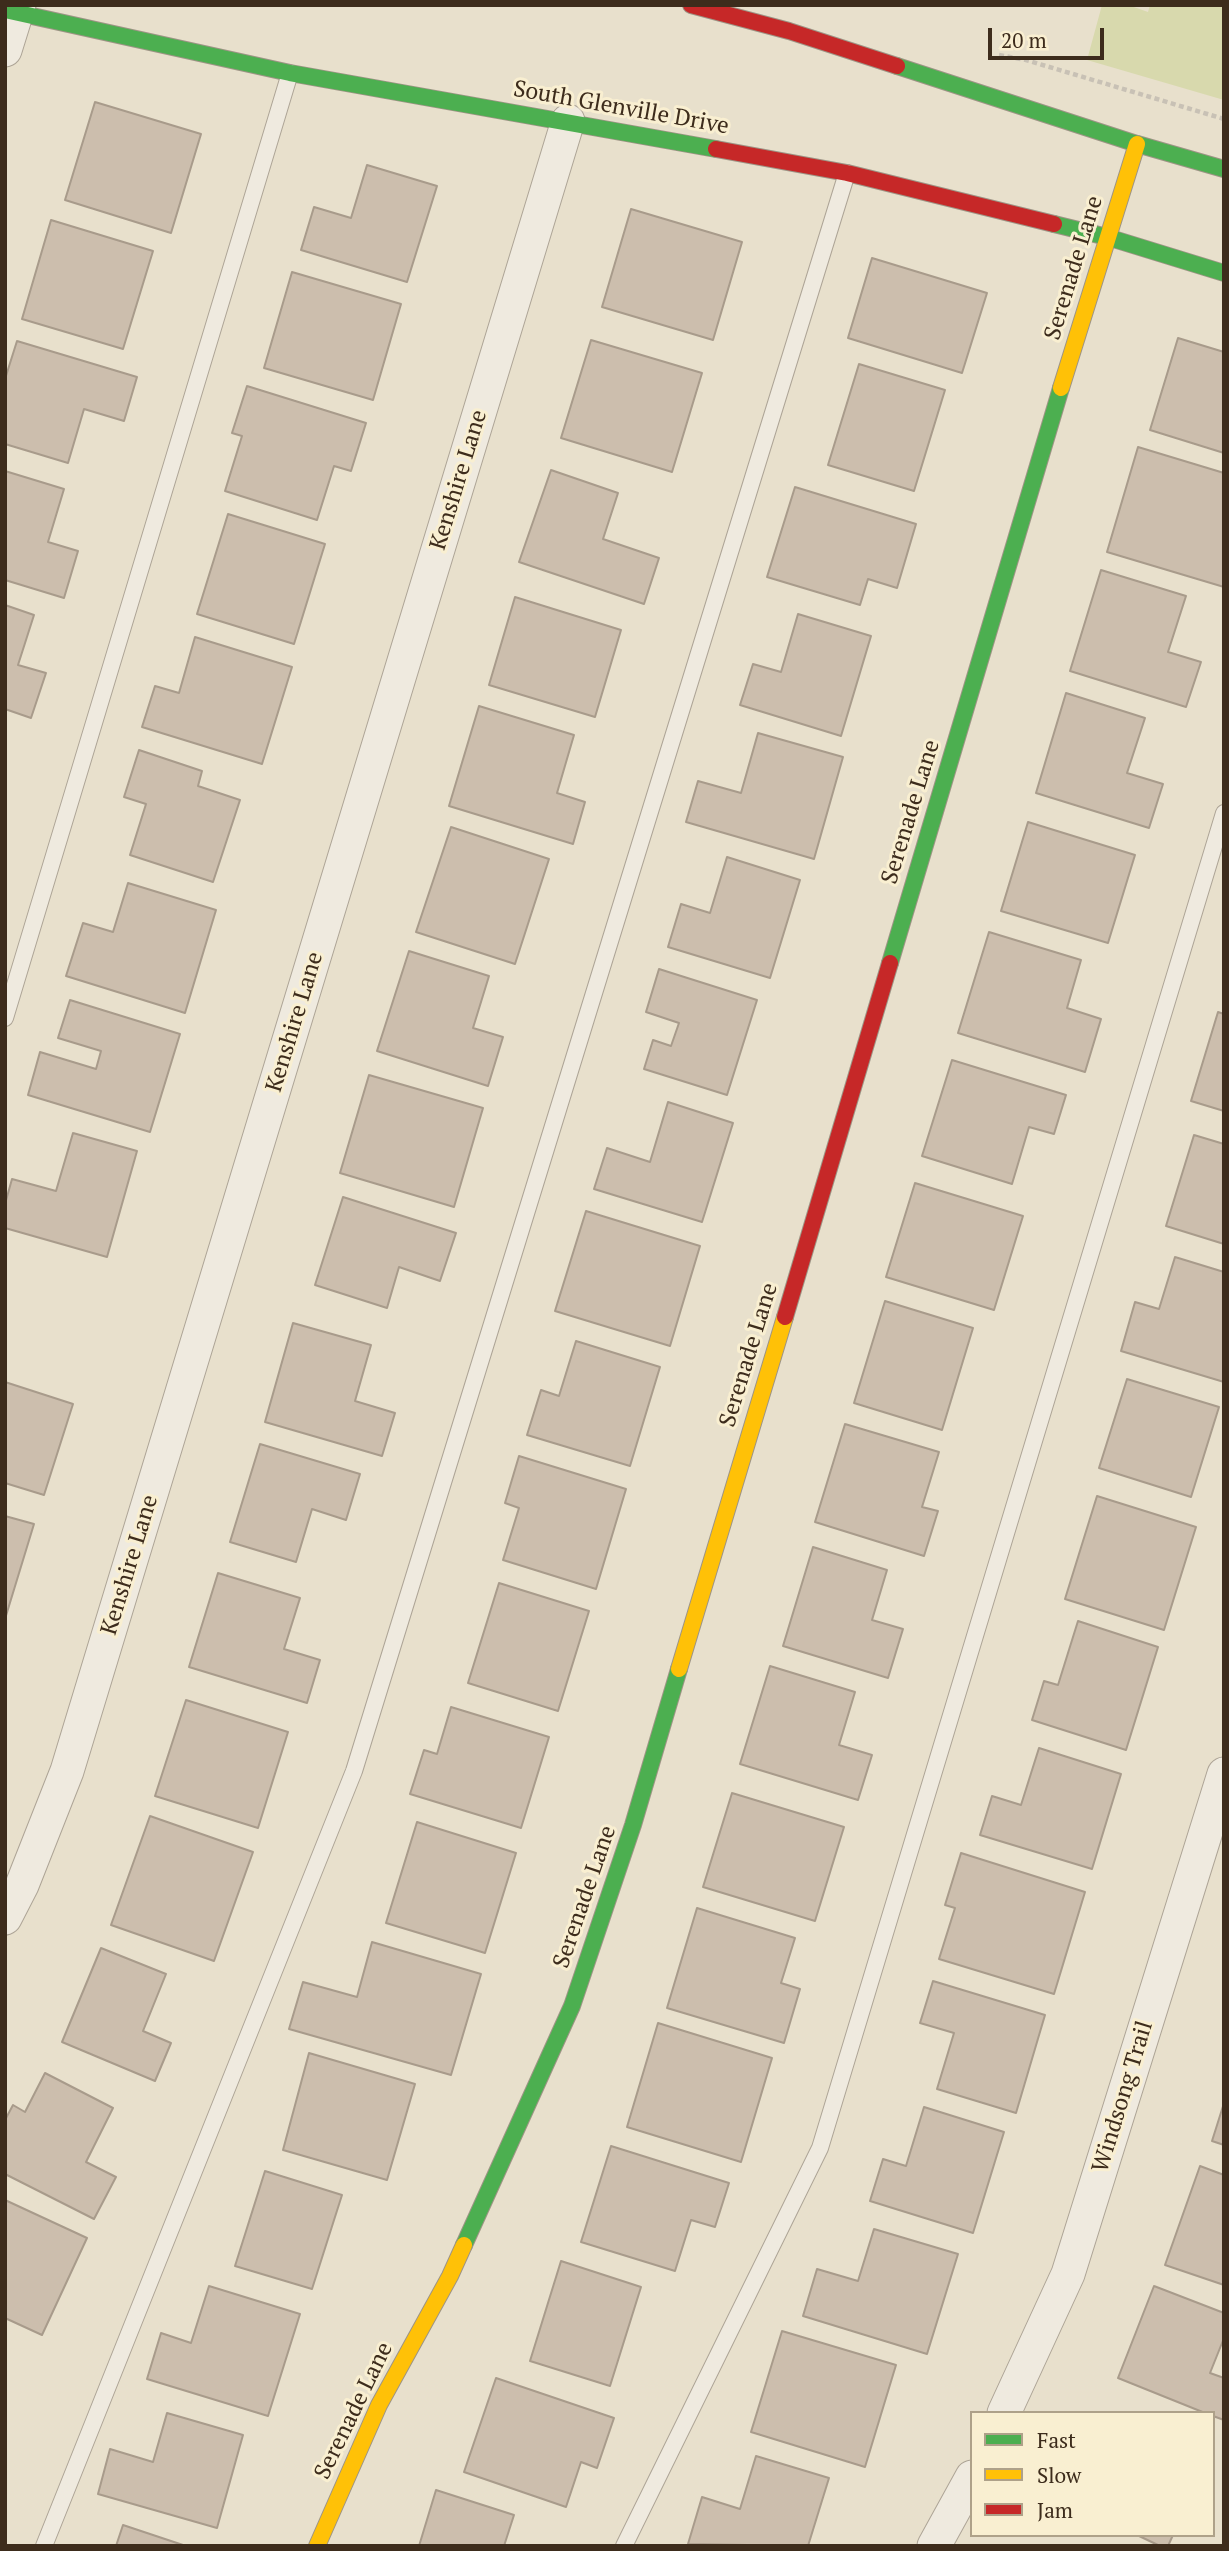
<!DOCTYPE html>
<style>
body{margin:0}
#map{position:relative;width:1229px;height:2551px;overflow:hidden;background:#e8e0cc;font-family:"PT Serif",serif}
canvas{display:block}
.frame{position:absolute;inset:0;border:7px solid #3d2c1c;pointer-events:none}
.legend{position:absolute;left:970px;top:2411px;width:245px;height:126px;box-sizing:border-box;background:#f9efd1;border:2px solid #aea189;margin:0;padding:9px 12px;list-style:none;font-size:21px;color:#3d2c1c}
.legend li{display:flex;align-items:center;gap:14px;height:35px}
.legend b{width:35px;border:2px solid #aea189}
.scale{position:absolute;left:988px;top:28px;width:116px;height:32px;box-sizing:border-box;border:4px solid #3d2c1c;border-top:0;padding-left:9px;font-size:21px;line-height:24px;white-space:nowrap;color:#3d2c1c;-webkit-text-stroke:5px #f9efd1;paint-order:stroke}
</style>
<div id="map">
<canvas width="1229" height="2551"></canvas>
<div class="frame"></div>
<ul class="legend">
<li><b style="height:9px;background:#4caf50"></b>Fast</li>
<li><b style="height:9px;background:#ffc107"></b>Slow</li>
<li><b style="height:9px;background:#c62828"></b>Jam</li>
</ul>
<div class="scale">20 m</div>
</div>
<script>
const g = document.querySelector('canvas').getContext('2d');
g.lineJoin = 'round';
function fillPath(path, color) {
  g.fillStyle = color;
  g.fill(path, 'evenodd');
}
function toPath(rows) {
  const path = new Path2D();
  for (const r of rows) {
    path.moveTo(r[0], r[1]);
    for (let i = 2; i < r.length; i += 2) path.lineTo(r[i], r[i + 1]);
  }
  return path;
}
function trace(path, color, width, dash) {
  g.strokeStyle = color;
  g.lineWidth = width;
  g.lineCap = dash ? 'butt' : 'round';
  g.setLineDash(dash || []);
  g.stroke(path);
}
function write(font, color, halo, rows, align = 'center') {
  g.font = font + ' "PT Serif",serif';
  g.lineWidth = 6;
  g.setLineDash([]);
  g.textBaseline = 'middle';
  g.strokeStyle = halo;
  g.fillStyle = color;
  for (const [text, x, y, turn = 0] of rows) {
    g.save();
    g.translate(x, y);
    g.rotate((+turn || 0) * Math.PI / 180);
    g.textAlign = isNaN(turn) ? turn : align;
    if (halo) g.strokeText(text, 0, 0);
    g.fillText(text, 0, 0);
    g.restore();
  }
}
const green = toPath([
 [1102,5,1128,5,1148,12,1150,5,1224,5,1224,100,1087,60]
]);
const building = toPath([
 [95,102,201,134,171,233,65,200,95,102],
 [367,165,437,186,407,282,301,250,314,207,351,218,367,165],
 [631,209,742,242,713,340,602,307,631,209],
 [51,220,153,251,123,349,22,319,51,220],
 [872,258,987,293,962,373,848,338,872,258],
 [292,272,401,304,373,400,264,368,292,272],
 [1178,338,1224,352,1224,453,1150,430,1178,338],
 [591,340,702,373,672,472,561,438,591,340],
 [17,341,137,377,124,421,84,409,68,463,5,444,5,379,17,341],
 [859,364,945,390,914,491,828,465,859,364],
 [247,386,366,423,351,471,334,466,317,520,225,491,242,436,232,433,247,386],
 [1138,447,1224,473,1224,587,1107,552,1138,447],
 [551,470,618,493,603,539,659,558,644,604,519,562,551,470],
 [5,471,64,489,48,542,78,551,64,598,5,580,5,471],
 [795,487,916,524,897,588,868,579,860,605,767,577,795,487],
 [228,514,325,544,294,644,197,614,228,514],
 [1101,570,1186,596,1168,652,1201,662,1186,707,1070,671,1101,570],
 [515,597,621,630,595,717,489,685,515,597],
 [5,605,34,615,18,665,46,673,31,718,5,709,5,605],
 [798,614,871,636,841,736,740,705,753,664,781,672,798,614],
 [195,637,292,667,262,764,142,727,155,686,179,693,195,637],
 [1066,693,1145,718,1127,773,1163,784,1149,828,1036,793,1066,693],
 [479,706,574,735,557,793,585,802,573,844,449,806,479,706],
 [758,733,843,757,814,859,686,822,698,781,741,793,758,733],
 [139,750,202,771,198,786,240,800,213,882,130,855,146,804,124,797,139,750],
 [1028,822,1135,855,1108,943,1001,911,1028,822],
 [451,827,549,859,515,964,416,932,451,827],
 [727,857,800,880,770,978,668,947,681,904,710,913,727,857],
 [128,883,216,910,185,1013,66,976,83,923,113,932,128,883],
 [989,932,1081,960,1067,1008,1101,1019,1085,1072,958,1033,989,932],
 [409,951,489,976,473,1028,503,1037,488,1086,377,1051,409,951],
 [659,969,757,1000,727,1095,644,1069,653,1040,671,1046,679,1023,646,1012,659,969],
 [70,1000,180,1034,150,1132,28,1095,40,1052,96,1069,101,1051,58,1038,70,1000],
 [1218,1012,1224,1014,1224,1111,1191,1101,1218,1012],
 [952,1060,1066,1095,1054,1134,1029,1127,1012,1184,922,1156,952,1060],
 [369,1075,483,1108,454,1207,340,1173,369,1075],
 [668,1102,733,1123,702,1222,594,1189,607,1148,650,1162,668,1102],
 [73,1133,137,1151,107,1257,5,1228,5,1204,12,1179,56,1191,73,1133],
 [1194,1135,1224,1144,1224,1244,1166,1226,1194,1135],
 [915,1183,1023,1216,994,1310,886,1277,915,1183],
 [343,1197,456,1233,440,1281,399,1267,387,1308,315,1285,343,1197],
 [586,1211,700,1246,670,1346,555,1311,586,1211],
 [1175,1257,1224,1272,1224,1382,1121,1351,1135,1302,1159,1309,1175,1257],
 [885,1301,973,1328,942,1430,854,1403,885,1301],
 [293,1323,371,1345,355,1401,395,1413,382,1456,265,1422,293,1323],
 [576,1341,660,1367,630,1466,527,1435,541,1390,559,1396,576,1341],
 [1127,1379,1219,1407,1191,1497,1099,1468,1127,1379],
 [5,1382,73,1404,44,1495,5,1483,5,1382],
 [845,1424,939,1452,922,1507,938,1511,924,1556,815,1522,845,1424],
 [260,1444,360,1474,346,1520,312,1509,296,1562,230,1542,260,1444],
 [519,1456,626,1489,596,1589,503,1560,519,1508,505,1503,519,1456],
 [1097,1496,1196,1527,1164,1630,1065,1599,1097,1496],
 [5,1516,34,1524,5,1619,5,1516],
 [813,1547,887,1570,872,1620,903,1629,888,1678,783,1646,813,1547],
 [218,1573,300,1598,284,1649,320,1660,307,1703,189,1667,218,1573],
 [499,1583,589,1611,558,1711,468,1683,499,1583],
 [1078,1621,1158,1647,1126,1750,1032,1720,1044,1681,1058,1685,1078,1621],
 [770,1666,855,1692,839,1745,872,1755,858,1800,740,1764,770,1666],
 [186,1700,288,1732,258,1828,155,1796,186,1700],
 [451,1707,549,1737,521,1828,410,1794,424,1750,437,1754,451,1707],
 [1039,1748,1121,1774,1092,1869,980,1835,992,1796,1021,1805,1039,1748],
 [732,1793,844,1827,815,1921,703,1887,732,1793],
 [150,1816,253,1852,214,1961,111,1925,150,1816],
 [417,1822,516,1853,485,1953,386,1923,417,1822],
 [961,1853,1085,1892,1054,1994,939,1959,955,1908,945,1905,961,1853],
 [697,1908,795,1938,781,1983,800,1989,784,2043,667,2008,697,1908],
 [372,1942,481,1974,451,2075,289,2029,303,1982,357,1997,372,1942],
 [101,1948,166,1974,143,2031,171,2043,155,2081,62,2042,101,1948],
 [933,1981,1045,2015,1016,2113,937,2089,954,2033,920,2023,933,1981],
 [658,2023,772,2058,741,2162,627,2127,658,2023],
 [309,2053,415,2084,387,2180,283,2150,309,2053],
 [45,2073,113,2108,86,2162,116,2177,94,2219,5,2174,5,2120,13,2105,25,2112,45,2073],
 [1224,2103,1224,2145,1212,2141,1224,2103],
 [924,2107,1004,2132,973,2233,870,2201,883,2159,906,2166,924,2107],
 [611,2146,729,2183,715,2227,691,2220,675,2271,581,2242,611,2146],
 [1200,2166,1224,2175,1224,2285,1165,2265,1200,2166],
 [265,2171,342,2195,312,2289,235,2266,265,2171],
 [5,2200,87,2238,42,2335,5,2318,5,2200],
 [874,2229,958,2254,927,2354,803,2316,817,2269,858,2281,874,2229],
 [561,2261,641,2287,610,2386,530,2361,561,2261],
 [209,2286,300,2314,268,2416,147,2379,161,2333,191,2343,209,2286],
 [1154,2286,1224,2313,1224,2338,1210,2373,1224,2378,1224,2420,1213,2416,1213,2413,1205,2413,1118,2378,1154,2286],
 [782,2331,896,2365,865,2467,751,2432,782,2331],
 [496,2378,614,2418,597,2468,581,2462,566,2507,464,2472,496,2378],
 [167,2413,243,2435,217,2528,98,2494,110,2449,153,2462,167,2413],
 [756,2456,829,2478,808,2546,688,2544,702,2497,740,2509,756,2456],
 [436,2490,514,2515,504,2546,419,2546,436,2490],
 [123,2525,186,2546,116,2546,123,2525],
 [1137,2535,1173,2535,1168,2546,1160,2546,1137,2535]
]);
const path = toPath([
 [999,55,1026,60,1224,119]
]);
const lane = toPath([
 [5,1018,290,73],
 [44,2546,354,1771,847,173],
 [624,2546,820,2148,1224,813]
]);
const street = toPath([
 [5,50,19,5],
 [5,1918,22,1885,67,1771,568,121],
 [1004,2413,1068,2274,1224,1774],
 [934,2546,972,2477]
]);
const fast = toPath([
 [5,10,290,73,716,149],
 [897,66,1137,144,1224,169],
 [1054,224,1107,237,1224,273],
 [890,963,1061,388],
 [464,2245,572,2006,633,1825,679,1669]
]);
const slow = toPath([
 [1061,388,1137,144],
 [679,1669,785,1317],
 [317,2546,379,2405,450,2276,464,2245]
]);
const jam = toPath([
 [691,5,789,31,897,66],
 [716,149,847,173,1054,224],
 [785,1317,890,963]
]);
const streetNames = [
 ["South Glenville Drive",621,108,10],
 ["Serenade Lane",1074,268,-73],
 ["Kenshire Lane",459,480,-73],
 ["Serenade Lane",911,812,-73],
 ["Kenshire Lane",295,1022,-73],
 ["Serenade Lane",749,1355,-73],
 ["Kenshire Lane",130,1565,-73],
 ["Serenade Lane",585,1897,-71],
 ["Windsong Trail",1123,2097,-73],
 ["Serenade Lane",354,2411,-64]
];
fillPath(green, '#d8d9ad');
fillPath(building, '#ccbead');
trace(building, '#a89b8b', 2);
trace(lane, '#ada496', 18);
trace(street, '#ada496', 35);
trace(fast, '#9d9485', 18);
trace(slow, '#9d9485', 18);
trace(jam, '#9d9485', 18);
trace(path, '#c8c1b5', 4.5, [5, 3.5]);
trace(lane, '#efeadf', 16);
trace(street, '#efeadf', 33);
trace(fast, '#4caf50', 16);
trace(slow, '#ffc107', 16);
trace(jam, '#c62828', 16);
write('23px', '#3d2c1c', '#f9efd1', streetNames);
</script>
